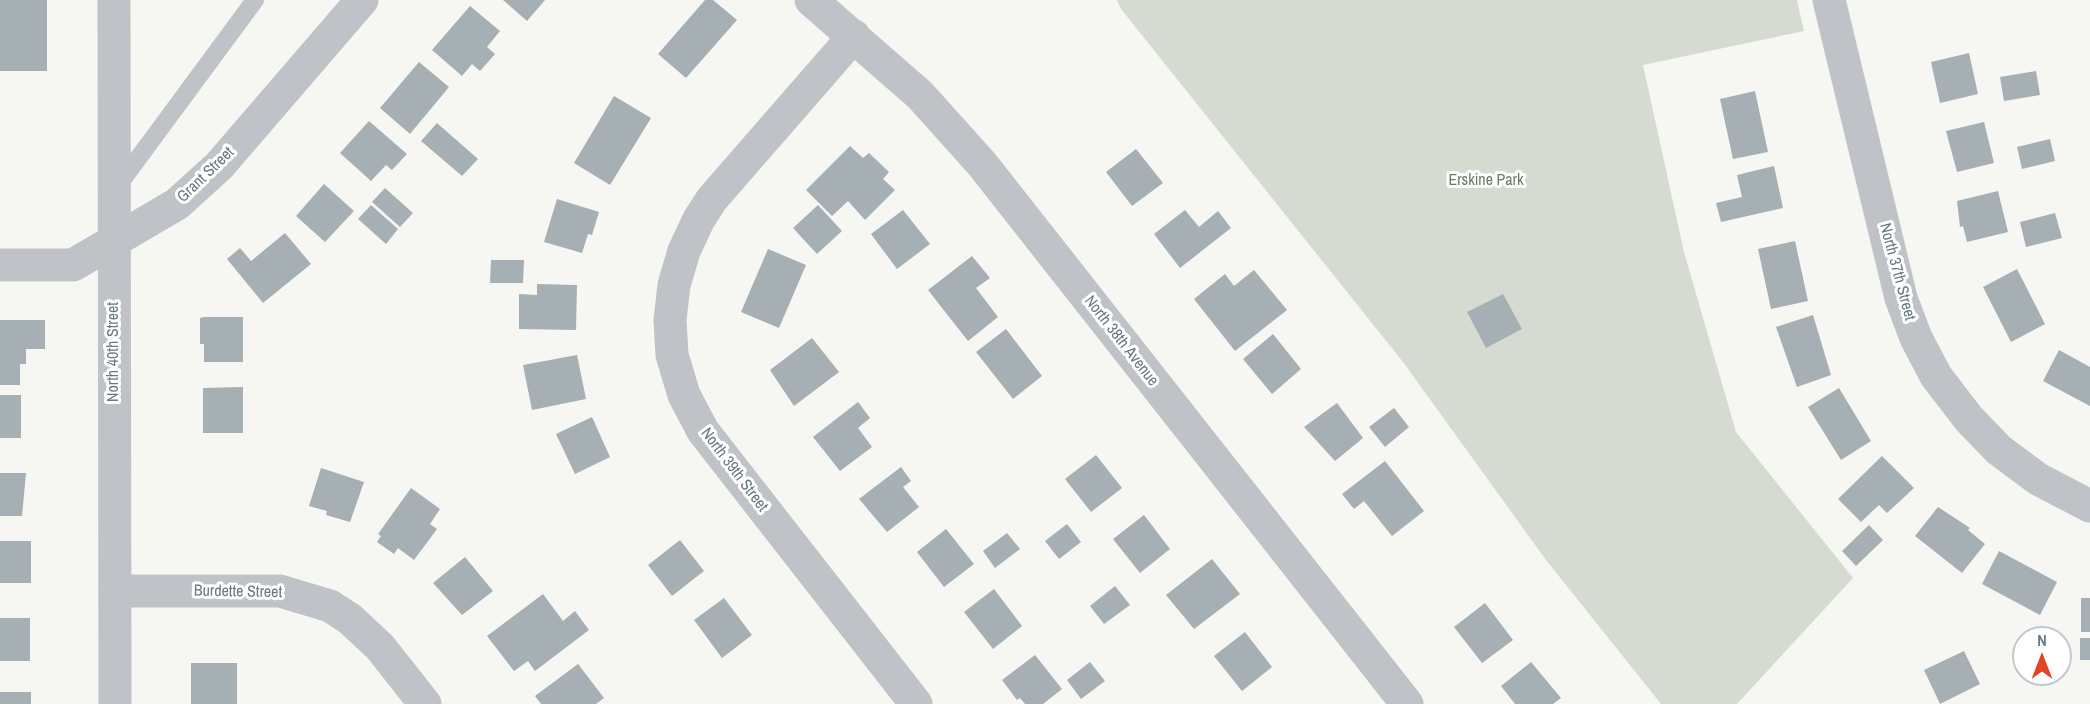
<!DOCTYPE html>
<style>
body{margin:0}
#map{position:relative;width:2090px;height:704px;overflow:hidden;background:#f6f6f2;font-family:"Archivo Narrow",sans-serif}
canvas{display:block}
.north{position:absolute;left:2012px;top:626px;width:60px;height:60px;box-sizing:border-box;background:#fff;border:2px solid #c1c9ce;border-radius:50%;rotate:0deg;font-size:16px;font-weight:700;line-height:24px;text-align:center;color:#657884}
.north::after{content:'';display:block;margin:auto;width:21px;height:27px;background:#e44325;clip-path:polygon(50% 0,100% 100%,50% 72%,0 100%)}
</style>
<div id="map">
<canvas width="2090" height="704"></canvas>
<div class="north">N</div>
</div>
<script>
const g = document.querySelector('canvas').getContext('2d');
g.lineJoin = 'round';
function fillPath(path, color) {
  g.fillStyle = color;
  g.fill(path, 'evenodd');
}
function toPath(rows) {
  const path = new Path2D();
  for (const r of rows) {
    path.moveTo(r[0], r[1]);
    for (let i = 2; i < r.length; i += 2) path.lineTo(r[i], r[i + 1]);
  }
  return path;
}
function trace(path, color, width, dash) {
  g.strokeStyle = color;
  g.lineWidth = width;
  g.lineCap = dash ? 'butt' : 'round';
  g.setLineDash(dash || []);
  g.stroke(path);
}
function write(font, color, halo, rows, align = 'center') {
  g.font = font + ' "Archivo Narrow",sans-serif';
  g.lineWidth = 6;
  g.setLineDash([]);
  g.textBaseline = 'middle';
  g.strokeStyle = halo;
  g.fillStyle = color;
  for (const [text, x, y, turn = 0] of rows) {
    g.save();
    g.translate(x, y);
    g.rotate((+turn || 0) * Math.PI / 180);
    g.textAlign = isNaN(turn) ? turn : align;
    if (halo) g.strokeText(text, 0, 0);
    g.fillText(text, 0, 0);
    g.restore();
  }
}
const green = toPath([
 [1117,0,1797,0,1804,31,1643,65,1684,252,1736,432,1853,578,1737,704,1661,704,1546,560,1403,362,1121,9]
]);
const building = toPath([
 [0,0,47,0,47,71,0,71],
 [503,0,545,0,527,21],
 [705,0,713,0,737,20,686,78,658,54],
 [470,6,500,31,487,47,495,54,480,71,472,64,462,76,432,50],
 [1969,53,1978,94,1940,103,1931,62],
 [419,62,449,87,410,134,380,108],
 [2036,71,2040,95,2004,101,2000,77],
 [1755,91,1768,152,1733,159,1720,99],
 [614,96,651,118,610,185,574,163],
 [369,121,407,154,392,170,386,165,371,181,340,153],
 [1984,122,1994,163,1957,172,1946,131],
 [437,123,478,159,462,176,421,141],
 [2050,139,2055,161,2022,169,2017,147],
 [850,146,863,158,869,153,889,172,883,179,895,190,865,220,848,201,832,216,806,190],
 [1136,149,1163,183,1132,206,1106,172],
 [1774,166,1783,208,1721,222,1716,203,1742,197,1737,175],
 [324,184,354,211,325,242,296,216],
 [385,188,413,213,400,227,372,202],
 [1998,191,2008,232,1967,242,1963,226,1960,227,1957,201],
 [557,199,599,212,592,235,588,234,582,253,544,242],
 [371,205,398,229,386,244,358,219],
 [818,205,842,231,817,254,793,228],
 [903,210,930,244,897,269,871,234],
 [1185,210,1199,227,1218,211,1231,228,1180,268,1154,234],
 [2055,213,2062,238,2026,247,2020,222],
 [285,233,311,264,263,303,227,259,240,248,251,261],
 [1795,241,1808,301,1771,309,1758,249],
 [768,249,806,265,779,328,741,312],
 [972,256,990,278,976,288,998,317,968,341,928,290],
 [491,260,524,260,523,283,490,283],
 [2017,269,2045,324,2011,342,1983,287],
 [1254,270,1287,310,1235,351,1194,299,1225,274,1234,286],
 [537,284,577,285,576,330,519,329,519,294,537,295],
 [1503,294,1522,329,1486,348,1467,312],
 [1813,315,1831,375,1797,387,1776,327],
 [204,317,243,317,243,362,204,362,204,344,200,344,200,318],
 [0,320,45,320,45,349,26,349,26,364,20,364,20,385,0,385],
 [1006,329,1042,376,1013,399,976,352],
 [1273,334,1301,369,1272,394,1243,359],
 [812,338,839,372,794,406,770,370],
 [2059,350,2090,367,2090,406,2043,381],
 [577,355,586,399,532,410,523,365],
 [243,387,243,433,203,433,203,388],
 [1839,388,1871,441,1841,460,1808,407],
 [0,395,21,395,21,438,0,438],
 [858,402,870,418,858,428,872,447,840,471,813,437],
 [1337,403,1363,438,1335,461,1304,427],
 [1394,408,1409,427,1385,447,1369,427],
 [592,417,610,457,575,474,556,434],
 [1096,455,1122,488,1091,512,1065,479],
 [1882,456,1914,488,1887,513,1879,505,1861,522,1838,499],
 [1385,461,1424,511,1392,536,1364,501,1354,509,1342,494],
 [901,467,911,481,903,487,919,507,887,532,859,499],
 [321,468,364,482,350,522,326,515,327,511,309,506],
 [0,473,26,473,22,516,0,516],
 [411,488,440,509,430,524,437,529,414,560,398,548,394,554,377,542,381,536,378,534],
 [1938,507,1970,528,1968,530,1985,544,1962,573,1915,536],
 [1144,515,1170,549,1140,573,1113,539],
 [1067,524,1081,542,1059,559,1045,541],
 [1869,525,1883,540,1856,566,1842,551],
 [946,529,974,564,944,587,917,552],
 [1007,533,1020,549,995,568,983,551],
 [680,540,704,571,672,596,648,565],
 [0,541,31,541,31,583,0,583],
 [1999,551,2057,582,2040,615,1982,584],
 [465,557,493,591,462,615,433,583],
 [1212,559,1240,594,1194,629,1166,595],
 [1115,586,1130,605,1104,624,1090,606],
 [994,589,1022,626,993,649,964,612],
 [543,594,563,621,575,611,589,630,535,671,528,661,514,671,487,636],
 [724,598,752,635,722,658,694,620],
 [2081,598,2090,598,2090,632,2081,632],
 [1485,603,1513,640,1482,663,1454,627],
 [0,618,30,618,30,661,0,661],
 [1245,632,1272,667,1242,691,1214,656],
 [2080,638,2090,638,2090,660,2080,660],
 [1964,651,1980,684,1940,704,1924,670],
 [1035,655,1062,689,1043,704,1025,704,1020,698,1017,700,1002,680],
 [1090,662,1105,681,1081,699,1067,680],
 [1531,662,1561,698,1553,704,1515,704,1501,686],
 [191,663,237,663,237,704,191,704],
 [578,664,604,698,596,704,541,704,535,696],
 [0,692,31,692,31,704,0,704]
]);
const service = toPath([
 [117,187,255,0]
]);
const minor = toPath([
 [811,0,920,95,982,164,1407,704],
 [1829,0,1901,298,1916,338,1936,376,1969,419,1999,450,2038,479,2090,506],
 [854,36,712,199,699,219,684,251,674,285,670,320,672,355,684,395,703,431,916,704],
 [0,265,73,265,177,204,219,166,362,0],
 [115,591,280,591,330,606,350,619,380,647,425,704]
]);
const tertiary = toPath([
 [114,0,115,704]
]);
const streetNames = [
 ["Grant Street",206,175,-44],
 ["North 37th Street",1897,272,75],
 ["North 38th Avenue",1121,341,52],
 ["North 40th Street",114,352,-90],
 ["North 39th Street",734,470,53],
 ["Burdette Street",238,592,1]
];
const parkNames = [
 ["Erskine Park",1486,181]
];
fillPath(green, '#d6dbd2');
fillPath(building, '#a6afb4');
trace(service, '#bfc3c7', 18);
trace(minor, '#bfc3c7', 33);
trace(tertiary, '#bfc3c7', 33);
write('16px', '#657884', '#fff', streetNames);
write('16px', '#6a7b64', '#fff', parkNames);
</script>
